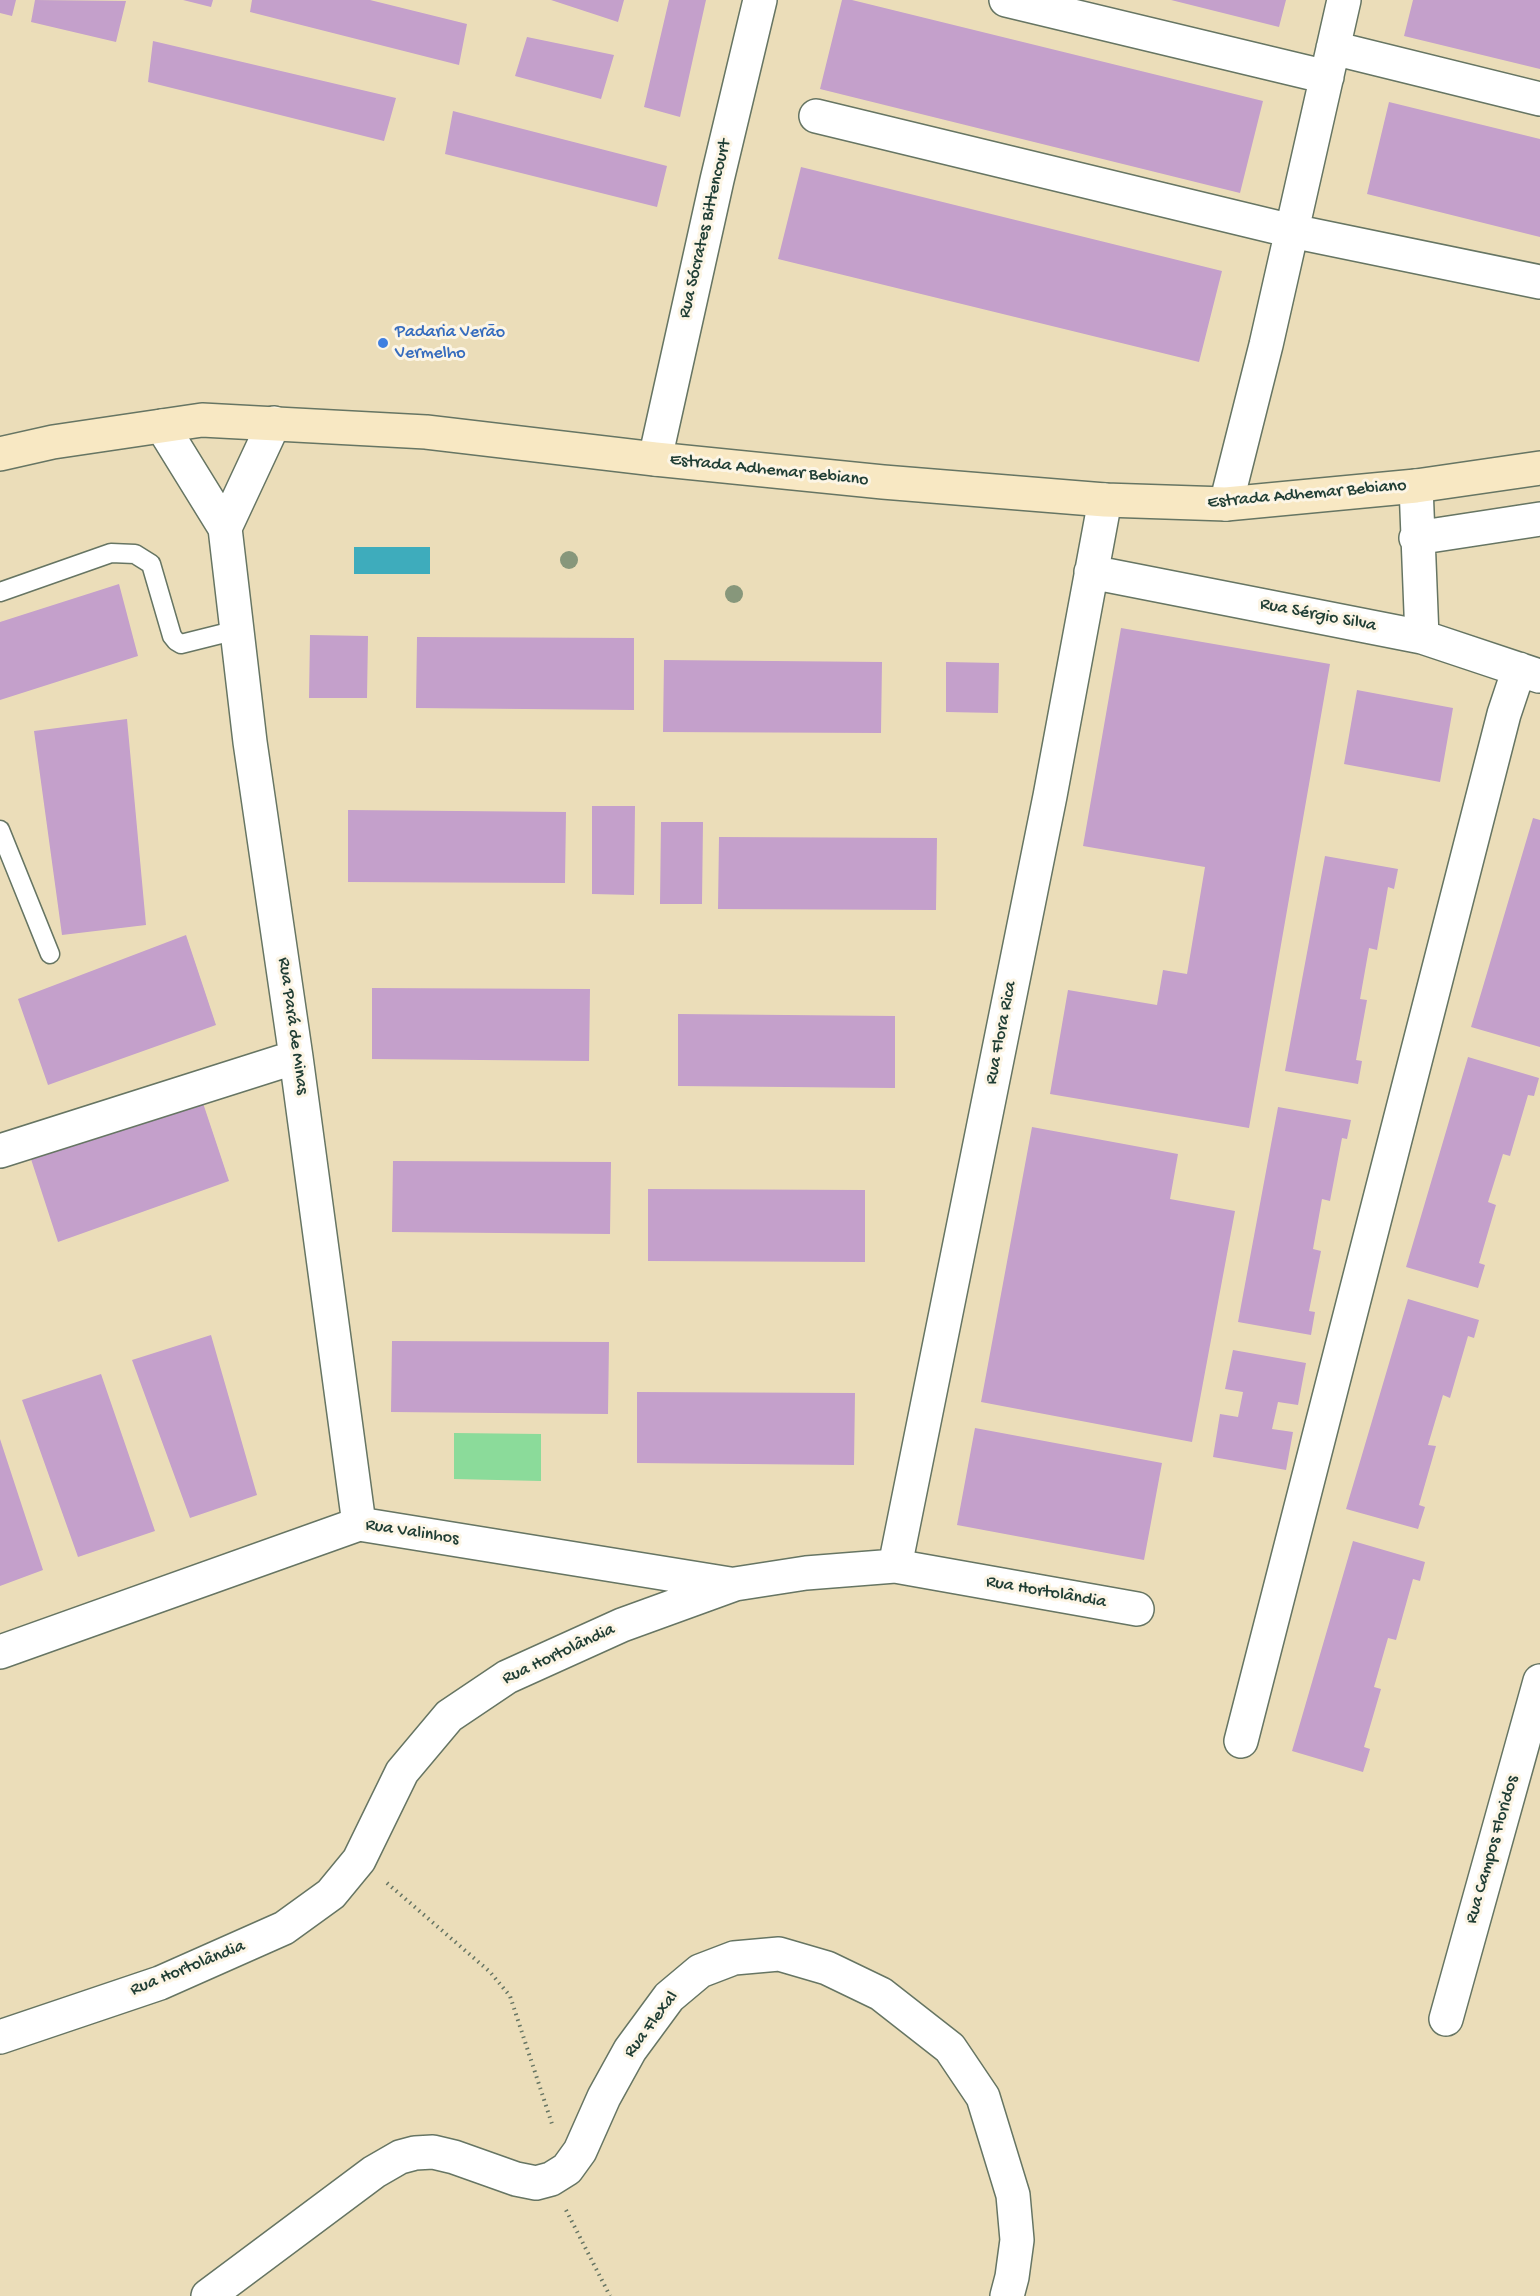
<!DOCTYPE html>
<meta charset="utf-8">
<style>
body{margin:0}
canvas{display:block;background:#ebddb9}
</style>
<canvas width="1540" height="2296"></canvas>
<script>
const g = document.querySelector('canvas').getContext('2d');
g.lineJoin = 'round';
function fillPath(path, color) {
  g.fillStyle = color;
  g.fill(path, 'evenodd');
}
function toPath(rows) {
  const path = new Path2D();
  for (const r of rows) {
    path.moveTo(r[0], r[1]);
    for (let i = 2; i < r.length; i += 2) path.lineTo(r[i], r[i + 1]);
  }
  return path;
}
function trace(path, color, width, dash) {
  g.strokeStyle = color;
  g.lineWidth = width;
  g.lineCap = dash ? 'butt' : 'round';
  g.setLineDash(dash || []);
  g.stroke(path);
}
function write(font, color, halo, rows, align = 'center') {
  g.font = font + ' "Gochi Hand",sans-serif';
  g.lineWidth = 6;
  g.setLineDash([]);
  g.textBaseline = 'middle';
  g.strokeStyle = halo;
  g.fillStyle = color;
  for (const [text, x, y, turn = 0] of rows) {
    g.save();
    g.translate(x, y);
    g.rotate((+turn || 0) * Math.PI / 180);
    g.textAlign = isNaN(turn) ? turn : align;
    if (halo) g.strokeText(text, 0, 0);
    g.fillText(text, 0, 0);
    g.restore();
  }
}
const green = toPath([
 [454,1433,541,1434,541,1481,454,1479]
]);
const water = toPath([
 [354,547,430,547,430,574,354,574]
]);
const building = toPath([
 [0,0,16,0,12,16,0,13],
 [35,0,126,1,116,42,31,22],
 [183,0,213,0,211,7],
 [252,0,370,0,467,24,459,65,250,12],
 [551,0,624,0,618,22],
 [669,0,706,0,680,117,644,107],
 [842,0,852,0,1263,101,1240,193,820,89],
 [1171,0,1286,0,1279,27],
 [1413,0,1540,0,1540,69,1404,36],
 [527,37,614,55,601,99,515,76],
 [153,41,396,98,384,141,148,82],
 [1389,102,1540,139,1540,237,1367,194],
 [453,111,667,166,657,207,445,154],
 [801,167,1222,271,1199,362,778,259],
 [119,584,138,656,0,700,0,622],
 [1121,628,1330,664,1249,1128,1050,1094,1068,990,1157,1005,1163,970,1187,974,1205,867,1083,846],
 [310,635,368,636,367,698,309,698],
 [417,637,634,638,634,710,416,708],
 [664,660,882,662,881,733,663,732],
 [946,662,999,663,998,713,946,712],
 [1357,690,1453,708,1440,782,1344,764],
 [127,719,146,925,62,935,34,731],
 [592,806,635,806,634,895,592,894],
 [348,810,566,812,565,883,348,882],
 [1533,818,1540,820,1540,1047,1471,1027],
 [661,822,703,822,702,904,660,904],
 [719,837,937,838,936,910,718,909],
 [1325,856,1398,869,1394,889,1388,887,1377,950,1369,948,1360,999,1367,1000,1356,1060,1362,1061,1358,1084,1285,1071],
 [186,935,216,1025,48,1085,18,999],
 [372,988,590,989,589,1061,372,1059],
 [678,1014,895,1016,895,1088,678,1086],
 [1468,1057,1539,1078,1534,1096,1528,1095,1510,1156,1503,1154,1488,1202,1496,1205,1479,1263,1485,1265,1478,1288,1406,1267],
 [200,1094,229,1181,58,1242,29,1153],
 [1278,1107,1351,1120,1347,1139,1342,1138,1330,1201,1322,1199,1313,1249,1321,1251,1309,1311,1315,1312,1311,1335,1238,1322],
 [1032,1127,1178,1154,1170,1199,1235,1211,1192,1442,981,1402],
 [393,1161,611,1162,610,1234,392,1232],
 [648,1189,865,1190,865,1262,648,1261],
 [1408,1299,1479,1320,1474,1338,1468,1336,1450,1398,1443,1395,1428,1445,1436,1446,1419,1505,1425,1507,1418,1529,1346,1509],
 [211,1335,257,1495,190,1518,132,1360],
 [392,1341,609,1342,608,1414,391,1412],
 [1233,1350,1306,1363,1298,1405,1278,1402,1272,1429,1293,1432,1286,1470,1213,1457,1220,1414,1238,1417,1243,1392,1225,1389],
 [101,1374,155,1531,78,1557,22,1400],
 [637,1392,855,1393,854,1465,637,1463],
 [975,1428,1162,1463,1144,1560,957,1525],
 [0,1439,43,1570,0,1586],
 [1353,1541,1425,1562,1420,1581,1413,1579,1396,1640,1388,1638,1374,1687,1381,1689,1364,1747,1370,1749,1363,1772,1292,1751]
]);
const path = toPath([
 [387,1883,490,1972,510,1996,552,2124],
 [566,2210,610,2296]
]);
const service = toPath([
 [0,592,111,553,135,554,151,564,172,636,176,641,181,644,237,630],
 [0,830,50,954]
]);
const minor = toPath([
 [1006,0,1327,77],
 [1333,48,1540,99],
 [816,116,1292,231,1540,282],
 [162,426,225,528,250,742,296,1057,359,1524],
 [655,459,717,180,760,0],
 [1416,486,1422,637],
 [1226,504,1266,345,1344,0],
 [225,528,274,423],
 [1416,538,1540,519],
 [1091,572,1422,637,1539,676],
 [0,1151,296,1057],
 [895,1566,1050,796,1105,500],
 [0,1652,359,1524,730,1584],
 [1241,1741,1504,714,1519,669],
 [1446,2019,1540,1681],
 [0,2037,160,1983,284,1928,331,1894,359,1860,402,1772,449,1716,507,1677,622,1625,735,1584,806,1573,895,1566,1137,1609],
 [208,2296,374,2172,400,2157,415,2153,433,2152,454,2157,516,2179,536,2183,551,2179,567,2169,580,2151,604,2097,630,2050,669,1997,700,1971,734,1958,779,1954,827,1968,881,1994,950,2048,983,2097,1013,2195,1017,2240,1012,2277,1007,2296]
]);
const secondary = toPath([
 [0,454,53,442,202,420,426,432,655,459,883,482,1105,500,1226,504,1416,486,1540,468]
]);
const trees = [
 [569,560],
 [734,594]
];
const markers = [
 [383,343,6,"#3f7fe0"]
];
const streetNames = [
 ["Rua Sócrates Bittencourt",706,229,-77],
 ["Estrada Adhemar Bebiano",769,471,6],
 ["Estrada Adhemar Bebiano",1307,495,-5],
 ["Rua Sérgio Silva",1318,616,11],
 ["Rua Pará de Minas",292,1026,82],
 ["Rua Flora Rica",1002,1033,-79],
 ["Rua Valinhos",412,1533,9],
 ["Rua Hortolândia",1046,1593,10],
 ["Rua Hortolândia",559,1655,-25],
 ["Rua Campos Floridos",1493,1850,-74],
 ["Rua Hortolândia",188,1969,-22],
 ["Rua Flexal",652,2025,-53]
];
const shopNames = [
 ["Padaria Verão",395,333],
 ["Vermelho",395,354]
];
fillPath(green, '#8bdb9a');
fillPath(water, '#3eacbc');
fillPath(building, '#c4a0cb');
trace(service, '#667563', 21);
trace(minor, '#667563', 36);
trace(secondary, '#667563', 36);
trace(path, '#667563', 4, [1.5, 4.5]);
trace(service, '#fff', 18);
trace(minor, '#fff', 33);
trace(secondary, '#f8e8c3', 33);
g.fillStyle = '#87977b';
for (const [x, y] of trees) {
  g.beginPath();
  g.arc(x, y, 9, 0, 2 * Math.PI);
  g.fill();
}
for (const [x, y, r, color] of markers) {
  const dot = new Path2D();
  dot.arc(x, y, r, 0, 2 * Math.PI);
  g.fillStyle = color;
  g.fill(dot);
  trace(dot, '#fcf5e5', 2);
}
write('18px', '#1f3d34', '#fcf5e5', streetNames);
write('18px', '#366cbe', '#fcf5e5', shopNames, 'left');
</script>
